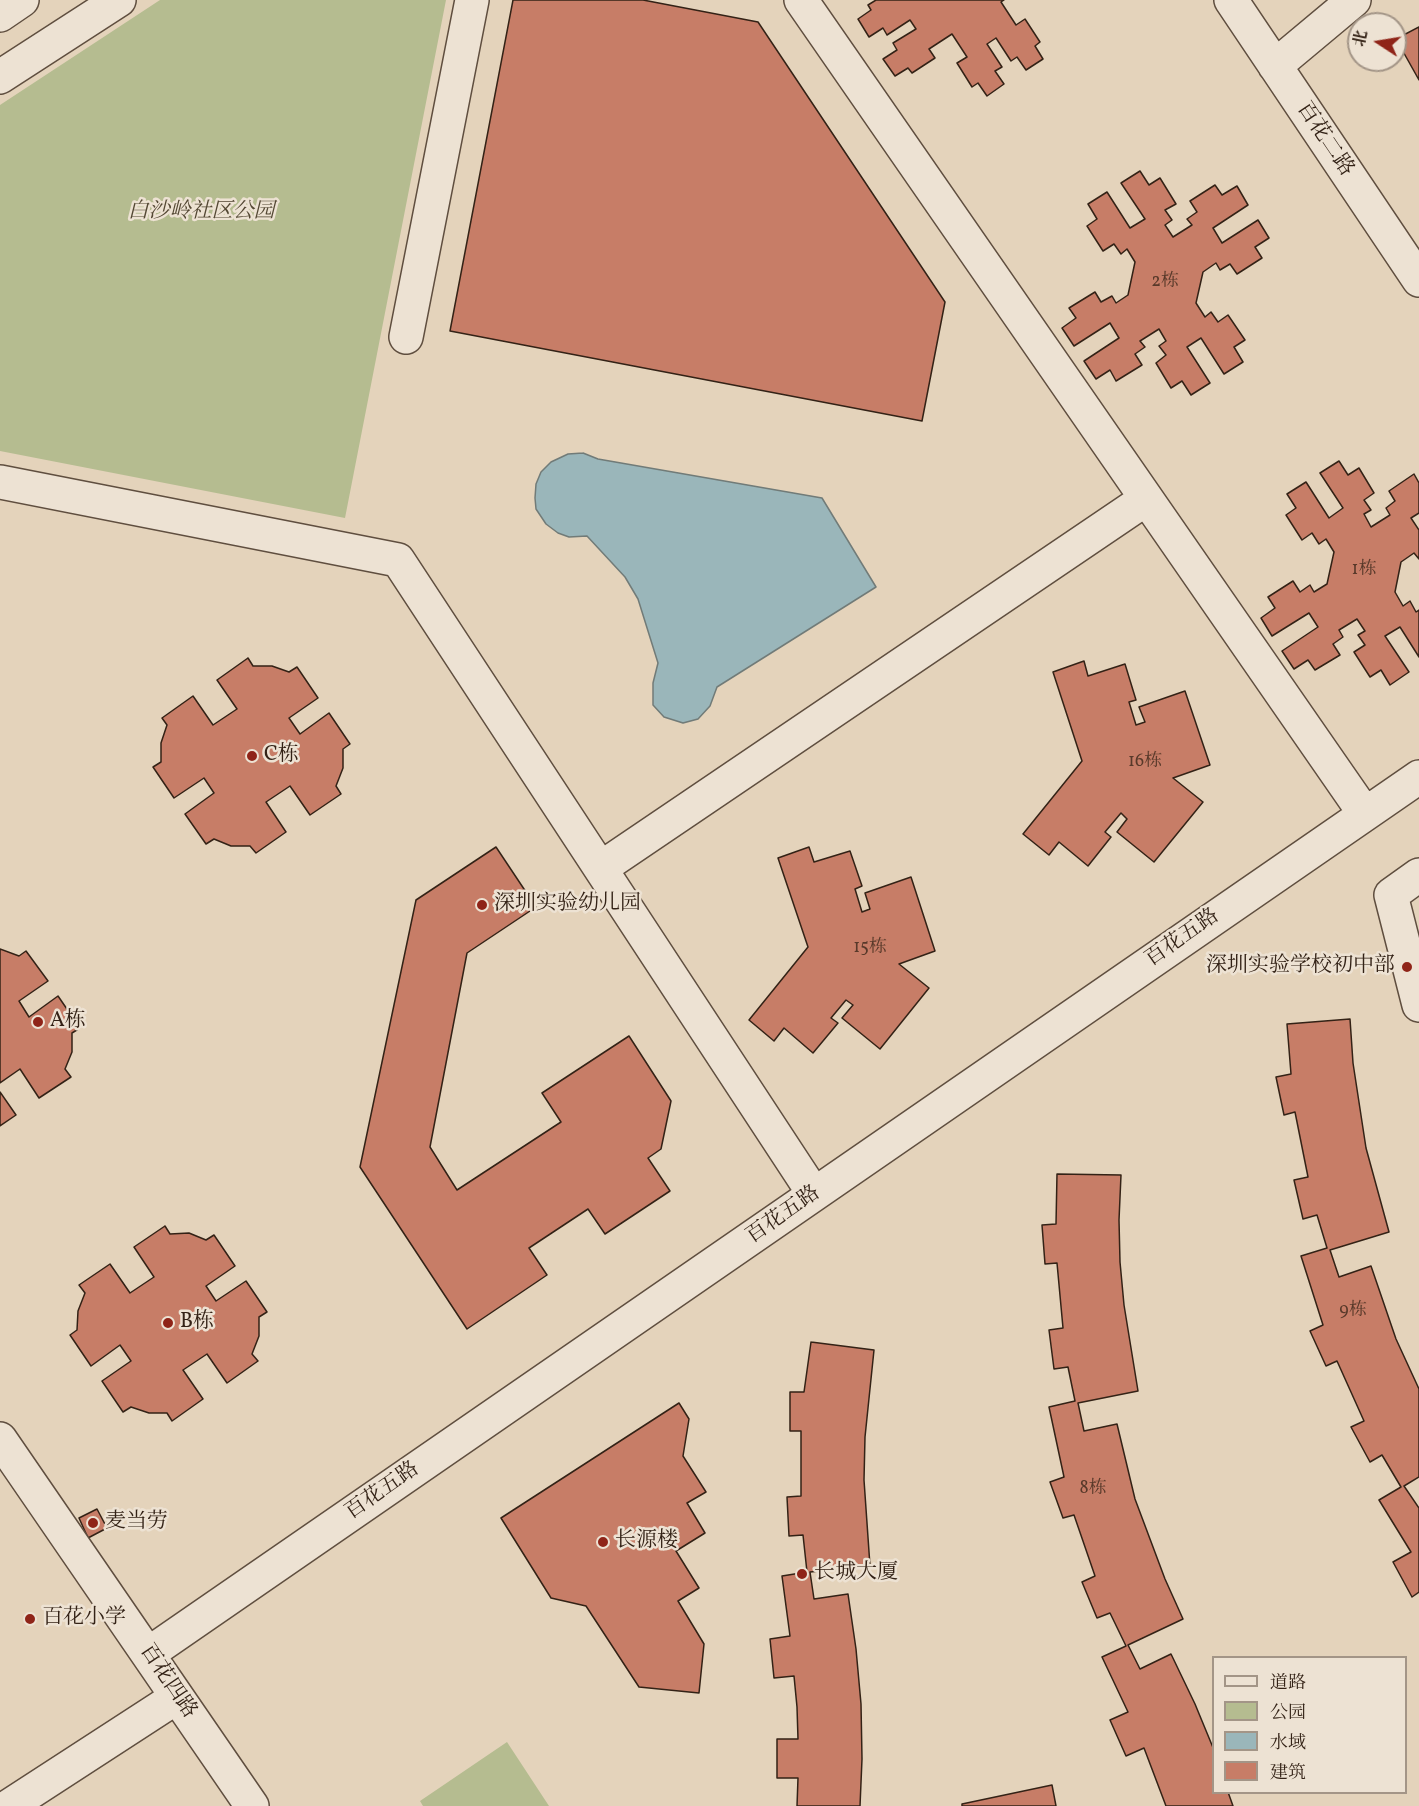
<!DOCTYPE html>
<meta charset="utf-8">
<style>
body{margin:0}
#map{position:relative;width:1419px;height:1806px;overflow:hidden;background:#e4d3bb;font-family:Vollkorn,"Noto Serif SC",serif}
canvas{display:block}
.legend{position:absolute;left:1212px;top:1656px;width:195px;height:138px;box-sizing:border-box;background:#ede2d3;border:2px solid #a39587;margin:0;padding:8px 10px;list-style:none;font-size:18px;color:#332216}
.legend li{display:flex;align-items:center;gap:12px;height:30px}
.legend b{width:30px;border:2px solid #a39587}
.north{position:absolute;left:1347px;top:12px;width:60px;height:60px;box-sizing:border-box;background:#ede2d3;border:2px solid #a39587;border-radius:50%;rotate:282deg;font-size:16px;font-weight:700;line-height:24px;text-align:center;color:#332216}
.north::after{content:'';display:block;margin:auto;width:21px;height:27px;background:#8f2418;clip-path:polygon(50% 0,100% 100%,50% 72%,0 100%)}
</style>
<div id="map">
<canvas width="1419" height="1806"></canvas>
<ul class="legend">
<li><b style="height:8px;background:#ede2d3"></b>道路</li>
<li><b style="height:16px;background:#b5bc90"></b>公园</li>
<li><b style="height:16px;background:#9ab6ba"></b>水域</li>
<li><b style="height:16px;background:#c77d67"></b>建筑</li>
</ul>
<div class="north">北</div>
</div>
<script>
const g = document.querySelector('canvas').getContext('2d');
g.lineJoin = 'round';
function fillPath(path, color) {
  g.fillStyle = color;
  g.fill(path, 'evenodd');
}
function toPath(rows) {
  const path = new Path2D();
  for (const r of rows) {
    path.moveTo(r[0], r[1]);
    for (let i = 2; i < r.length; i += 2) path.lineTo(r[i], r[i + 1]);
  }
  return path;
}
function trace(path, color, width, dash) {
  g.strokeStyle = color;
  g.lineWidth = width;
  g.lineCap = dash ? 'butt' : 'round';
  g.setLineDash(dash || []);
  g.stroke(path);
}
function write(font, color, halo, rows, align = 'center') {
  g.font = font + ' Vollkorn,"Noto Serif SC",serif';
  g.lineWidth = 5;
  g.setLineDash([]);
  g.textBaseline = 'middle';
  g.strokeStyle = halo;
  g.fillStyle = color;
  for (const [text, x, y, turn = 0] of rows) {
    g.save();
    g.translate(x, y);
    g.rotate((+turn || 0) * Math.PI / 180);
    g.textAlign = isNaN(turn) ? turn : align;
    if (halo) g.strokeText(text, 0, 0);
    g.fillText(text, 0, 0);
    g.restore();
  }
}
const green = toPath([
 [160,0,446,0,345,518,0,451,0,105],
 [507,1742,549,1806,423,1806,420,1801]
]);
const water = toPath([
 [583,453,598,459,822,498,876,587,717,687,710,706,698,719,683,723,664,717,653,705,653,683,658,663,638,599,625,577,587,536,569,537,558,533,546,524,536,509,535,498,536,484,541,472,551,462,568,454,583,453]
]);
const building = toPath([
 [513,0,643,0,758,22,945,302,922,421,450,331,513,0],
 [876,0,1004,0,1001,2,1016,25,1025,19,1040,42,1035,46,1043,59,1026,70,1017,57,1011,61,996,38,987,44,1002,67,995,71,1004,84,987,96,978,83,972,87,957,63,967,57,952,34,929,49,935,58,912,73,908,68,895,76,883,59,897,50,893,43,916,29,910,20,887,35,883,28,869,37,858,19,871,10,868,5,876,0],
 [1419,27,1419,80,1396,39,1419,27],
 [1140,171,1149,185,1160,178,1176,204,1165,210,1172,220,1165,225,1173,237,1192,225,1187,219,1197,212,1190,201,1215,185,1222,195,1237,186,1248,205,1213,228,1222,243,1258,220,1269,238,1255,247,1262,258,1237,274,1230,264,1220,270,1216,263,1203,272,1196,303,1205,317,1211,312,1218,322,1228,315,1245,340,1234,347,1243,362,1224,374,1201,338,1187,347,1210,383,1191,395,1182,381,1171,388,1156,363,1166,355,1159,346,1166,341,1159,329,1140,341,1145,347,1135,354,1142,365,1116,381,1110,370,1096,379,1084,361,1119,338,1110,323,1074,346,1062,328,1076,318,1069,308,1095,292,1101,302,1112,296,1116,303,1128,295,1135,262,1127,249,1121,254,1114,244,1103,251,1087,226,1097,219,1088,204,1107,192,1130,228,1145,219,1121,183,1140,171],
 [1339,461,1348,475,1359,468,1374,493,1364,500,1371,510,1364,514,1371,527,1390,515,1386,508,1395,501,1389,491,1414,474,1419,483,1419,513,1411,518,1419,530,1419,559,1414,553,1401,562,1395,592,1403,606,1410,601,1416,612,1419,610,1419,657,1400,627,1385,636,1409,672,1390,685,1381,670,1370,677,1354,652,1365,645,1358,635,1365,631,1357,619,1339,630,1343,637,1333,644,1340,655,1315,670,1308,660,1294,669,1282,651,1318,627,1309,613,1272,636,1261,618,1275,608,1268,597,1293,581,1300,592,1310,585,1314,592,1327,584,1334,552,1326,539,1319,544,1312,533,1302,540,1286,515,1296,508,1287,494,1306,482,1329,518,1343,508,1320,473,1339,461],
 [248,658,253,666,272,666,289,672,297,667,318,698,289,718,300,734,329,713,350,744,343,749,343,768,336,786,341,794,310,815,290,786,266,802,286,832,256,853,250,846,231,846,214,839,206,844,185,814,214,793,204,778,174,798,153,767,161,762,161,743,167,725,162,718,193,696,213,725,237,709,217,680,248,658],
 [1084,661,1088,676,1125,664,1136,700,1129,702,1136,725,1145,722,1139,707,1185,691,1210,765,1173,778,1203,802,1154,862,1117,832,1127,819,1121,813,1105,832,1111,837,1088,866,1059,842,1049,855,1023,834,1082,761,1053,672,1084,661],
 [496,847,536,907,467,953,430,1147,457,1190,561,1122,542,1093,629,1036,671,1101,661,1149,648,1158,670,1191,605,1234,588,1209,529,1248,547,1275,467,1329,360,1167,416,900,496,847],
 [809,847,814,862,850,851,862,886,855,889,862,912,870,909,865,893,911,877,935,951,899,964,929,988,880,1049,842,1018,853,1005,846,1000,831,1018,838,1023,813,1053,784,1028,774,1041,749,1020,808,947,778,858,809,847],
 [0,949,19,956,26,951,48,981,19,1001,29,1017,58,996,80,1028,72,1033,72,1052,65,1069,71,1077,39,1098,20,1069,0,1083,0,949],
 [1350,1019,1353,1063,1366,1148,1389,1232,1330,1250,1339,1277,1371,1266,1396,1339,1419,1389,1419,1477,1404,1486,1419,1508,1419,1592,1412,1597,1393,1562,1411,1552,1379,1500,1401,1487,1382,1455,1370,1462,1351,1427,1364,1421,1337,1361,1326,1366,1310,1331,1323,1325,1301,1256,1327,1248,1317,1215,1303,1219,1294,1180,1308,1177,1295,1112,1284,1115,1276,1077,1291,1074,1287,1024,1350,1019],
 [0,1092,16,1115,0,1126,0,1092],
 [1057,1174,1121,1175,1119,1220,1120,1262,1124,1305,1138,1391,1078,1403,1084,1431,1117,1424,1135,1499,1165,1579,1183,1619,1128,1645,1140,1669,1171,1654,1195,1704,1214,1750,1214,1792,1228,1792,1233,1806,1166,1806,1144,1748,1126,1756,1110,1720,1128,1712,1102,1657,1126,1646,1110,1613,1097,1618,1082,1582,1095,1576,1074,1515,1063,1518,1050,1482,1064,1477,1049,1407,1075,1401,1068,1367,1054,1369,1049,1330,1063,1328,1057,1263,1045,1264,1042,1225,1056,1224,1057,1174],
 [165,1226,170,1234,189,1233,206,1240,214,1235,235,1266,206,1286,216,1301,246,1281,267,1312,259,1317,259,1336,252,1354,258,1361,227,1383,207,1354,183,1370,203,1399,172,1421,167,1413,149,1413,131,1407,123,1412,102,1381,131,1361,120,1345,91,1366,70,1335,77,1330,78,1311,85,1293,79,1285,110,1264,130,1293,154,1277,134,1247,165,1226],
 [811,1342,874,1350,865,1437,864,1480,870,1566,810,1572,814,1599,848,1594,856,1649,861,1704,862,1759,860,1806,797,1806,798,1778,777,1778,777,1739,798,1739,797,1707,794,1676,774,1678,770,1639,790,1636,782,1576,807,1572,803,1535,789,1536,787,1497,801,1496,801,1431,790,1431,790,1392,804,1392,811,1342],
 [679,1403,689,1419,683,1456,706,1492,687,1503,705,1533,676,1551,699,1588,678,1601,704,1644,699,1693,639,1687,586,1606,551,1598,501,1518,679,1403],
 [97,1509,107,1528,88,1538,79,1518,97,1509],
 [1052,1785,1056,1806,962,1806,962,1804,1052,1785]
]);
const minor = toPath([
 [801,0,1365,814],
 [1231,0,1419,280],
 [0,15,22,0],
 [1275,66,1354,0],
 [0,77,119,0],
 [406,337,472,0],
 [0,482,398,560,814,1194],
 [601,868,1146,499],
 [1419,875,1391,895,1419,1005],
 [0,1439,252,1806],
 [148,1654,1419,777],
 [9,1806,177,1697]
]);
const markers = [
 [252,756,6,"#8f2418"],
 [482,905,6,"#8f2418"],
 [1407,967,6,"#8f2418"],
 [38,1022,6,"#8f2418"],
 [168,1323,6,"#8f2418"],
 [93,1523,6,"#8f2418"],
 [603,1542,6,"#8f2418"],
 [802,1574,6,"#8f2418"],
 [30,1619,6,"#8f2418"]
];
const numberNames = [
 ["2栋",1165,283],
 ["1栋",1364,571],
 ["16栋",1145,763],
 ["15栋",870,949],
 ["9栋",1353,1312],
 ["8栋",1093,1490]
];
const streetNames = [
 ["百花二路",1324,140,56],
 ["百花五路",1183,939,-35],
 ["百花五路",784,1216,-35],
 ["百花五路",383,1492,-35],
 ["百花四路",167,1682,56]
];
const parkNames = [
 ["白沙岭社区公园",201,213]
];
const poiNames = [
 ["C栋",264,756],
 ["深圳实验幼儿园",494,905],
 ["深圳实验学校初中部",1395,967,"right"],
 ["A栋",50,1022],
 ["B栋",180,1323],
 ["麦当劳",105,1523],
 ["长源楼",615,1542],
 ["长城大厦",814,1574],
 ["百花小学",42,1619]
];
fillPath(green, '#b5bc90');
fillPath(water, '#9ab6ba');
trace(water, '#717b78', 1.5);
fillPath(building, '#c77d67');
trace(building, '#332216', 1.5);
trace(minor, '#5f4e3f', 36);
trace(minor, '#ede2d3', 33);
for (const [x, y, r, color] of markers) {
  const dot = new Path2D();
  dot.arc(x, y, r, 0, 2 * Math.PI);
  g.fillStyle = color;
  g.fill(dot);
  trace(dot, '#ede2d3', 2);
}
write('18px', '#58392a', null, numberNames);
write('21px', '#332216', '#ede2d3', streetNames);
write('italic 21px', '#544834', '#ede2d3', parkNames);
write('21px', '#332216', '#ede2d3', poiNames, 'left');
</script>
